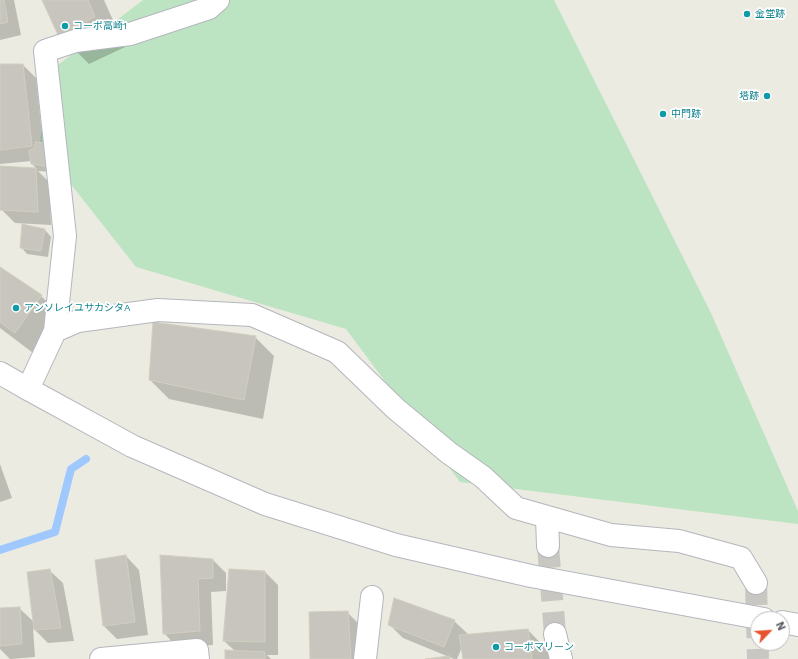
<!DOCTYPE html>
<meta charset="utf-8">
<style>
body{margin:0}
#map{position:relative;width:798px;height:659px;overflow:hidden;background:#ecebe1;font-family:"Work Sans",sans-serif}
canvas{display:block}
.north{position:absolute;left:750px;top:611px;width:40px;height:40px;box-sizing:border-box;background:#fff;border:1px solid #bdbec0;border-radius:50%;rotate:65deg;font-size:11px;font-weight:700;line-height:16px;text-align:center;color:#5a5c62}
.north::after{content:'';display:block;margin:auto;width:14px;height:18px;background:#e7532c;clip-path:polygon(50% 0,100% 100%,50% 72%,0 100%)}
</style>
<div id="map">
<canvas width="798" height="659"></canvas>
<div class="north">N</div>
</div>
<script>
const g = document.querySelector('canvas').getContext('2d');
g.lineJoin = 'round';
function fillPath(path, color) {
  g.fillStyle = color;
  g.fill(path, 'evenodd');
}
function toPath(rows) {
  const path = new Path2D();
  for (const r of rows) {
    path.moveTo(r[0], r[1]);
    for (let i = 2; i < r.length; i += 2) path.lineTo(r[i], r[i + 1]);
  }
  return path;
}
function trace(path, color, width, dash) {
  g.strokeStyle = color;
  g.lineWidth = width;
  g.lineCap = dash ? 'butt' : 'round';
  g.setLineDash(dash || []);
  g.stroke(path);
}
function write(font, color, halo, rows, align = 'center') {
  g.font = font + ' "Work Sans","Noto Sans JP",sans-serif';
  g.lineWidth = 3.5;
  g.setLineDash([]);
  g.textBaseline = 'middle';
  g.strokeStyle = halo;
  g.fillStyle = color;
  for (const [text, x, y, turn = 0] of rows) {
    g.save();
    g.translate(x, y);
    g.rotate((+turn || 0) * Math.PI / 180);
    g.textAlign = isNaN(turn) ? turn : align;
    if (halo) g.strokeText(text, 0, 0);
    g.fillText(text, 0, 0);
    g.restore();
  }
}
const green = toPath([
 [143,0,554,0,711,313,798,511,798,524,460,482,346,329,136,267,40,145,46,74]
]);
const shadow = toPath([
 [0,0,14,0,21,35,0,40],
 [43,0,104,0,125,47,89,64,59,34],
 [0,65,23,65,36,78,43,144,52,172,38,171,49,182,51,225,15,223,1,209,0,167,37,169,32,164,32,161,0,164],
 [45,230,51,237,48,257,27,254,21,247],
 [0,269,41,296,71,325,45,362,0,328],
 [255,337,274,356,263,419,169,399,150,380],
 [0,464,12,498,0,502],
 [126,556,139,570,148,635,117,639,104,626],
 [161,556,213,560,226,573,226,591,211,592,213,645,177,647,164,633],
 [49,570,63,583,74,641,48,643,33,628,35,657,10,659,0,649,0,609,19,608,34,622],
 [230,570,265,572,278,585,278,655,267,655,271,659,226,659,235,651,224,641],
 [347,612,361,626,363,659,311,659],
 [454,621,468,634,467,636,528,630,556,659,464,659,462,647,457,659,454,659,403,638,389,624]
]);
const stream = toPath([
 [0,550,55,532,71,469,86,459]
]);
const building = toPath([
 [0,0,4,0,8,22,0,24,0,0],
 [42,0,88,0,95,17,58,35,42,0],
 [0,64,23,64,32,146,0,150,0,64],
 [36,142,45,143,46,166,31,164,29,151,34,148,36,142],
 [0,166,36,168,38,212,0,210,0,166],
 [22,224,45,229,41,251,20,248,22,224],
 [0,267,42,295,15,333,0,322,0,267],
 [153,322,256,336,244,400,149,380,153,322],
 [126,555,135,622,103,626,95,560,126,555],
 [160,555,213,559,213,578,198,579,200,631,163,634,160,555],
 [50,569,61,628,34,630,27,572,50,569],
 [229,569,265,571,265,642,223,641,229,569],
 [394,598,455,620,444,647,388,625,394,598],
 [20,607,22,644,0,646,0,608,20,607],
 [348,611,351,659,310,659,309,612,348,611],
 [528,629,532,659,463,659,459,635,528,629],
 [225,650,265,652,265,659,225,659,225,650],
 [449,656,450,659,425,659,449,656]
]);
const streetTunnel = toPath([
 [548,546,555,634],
 [756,583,758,659]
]);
const street = toPath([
 [55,331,78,321,158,310,252,315,337,352,396,409,449,453,483,477,516,508,611,535,679,541,741,558,756,583],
 [28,389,55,331,65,236,45,51,75,41,130,34,209,8,218,0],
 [547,517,548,546],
 [555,634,561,659],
 [101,659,197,650,198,659],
 [365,659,372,597]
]);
const secondary = toPath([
 [0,373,28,389,132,446,265,504,396,545,531,576,764,619],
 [782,622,798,625]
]);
const markers = [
 [747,14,4,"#0f9aa8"],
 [65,26,4,"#0f9aa8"],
 [767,96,4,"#0f9aa8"],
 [663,114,4,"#0f9aa8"],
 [16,308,4,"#0f9aa8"],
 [496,647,4,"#0f9aa8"]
];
const cultureNames = [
 ["金堂跡",755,14],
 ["コーポ高崎1",73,26],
 ["塔跡",759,96,"right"],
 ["中門跡",671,114],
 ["アンソレイユサカシタA",24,308],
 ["コーポマリーン",504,647]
];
fillPath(green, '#bde4c2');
fillPath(shadow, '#0003');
trace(stream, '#9fc9fe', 8);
fillPath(building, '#c8c5be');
trace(building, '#d1cebf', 1);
trace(streetTunnel, '#c8c7c1', 22, [22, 11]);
trace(street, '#b4b6bc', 24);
trace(secondary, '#b5b7be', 24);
trace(street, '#fff', 22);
trace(secondary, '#fff', 22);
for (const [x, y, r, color] of markers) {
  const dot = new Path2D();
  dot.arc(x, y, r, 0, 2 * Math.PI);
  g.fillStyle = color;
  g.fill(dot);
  trace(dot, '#fff', 1.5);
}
write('10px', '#0d838f', '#fff', cultureNames, 'left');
</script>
